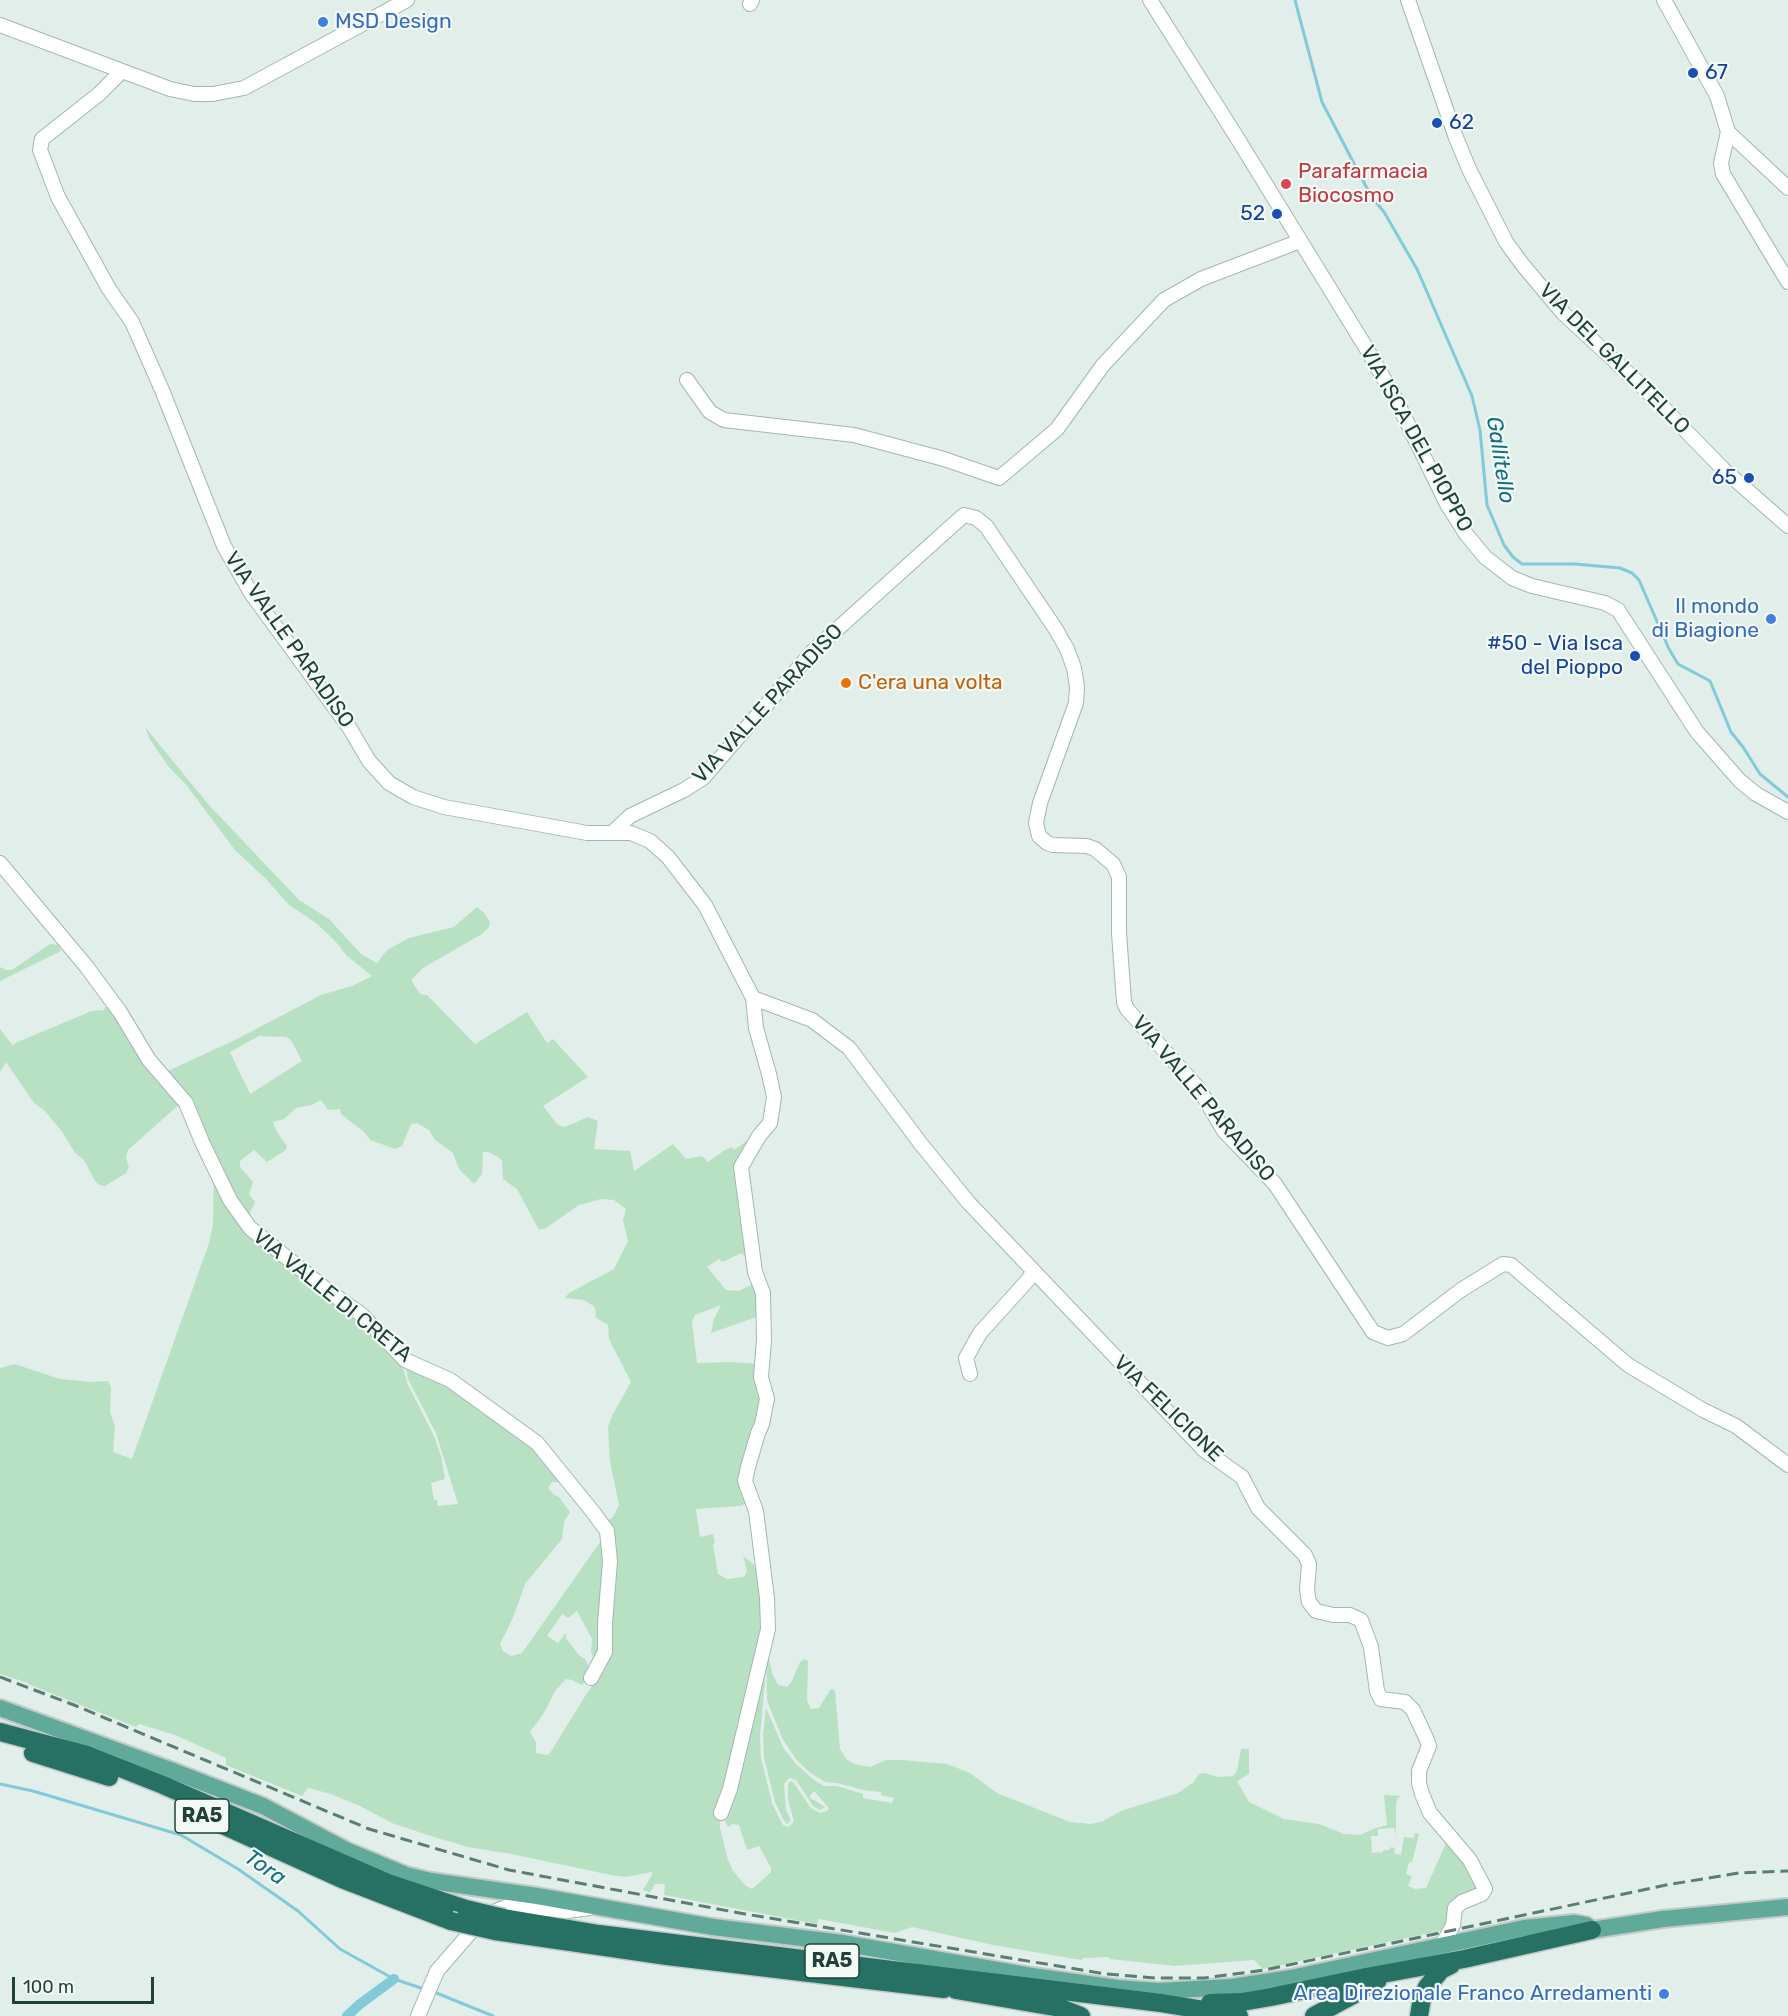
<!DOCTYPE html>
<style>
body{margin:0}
#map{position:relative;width:1788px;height:2016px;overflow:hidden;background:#e1eee9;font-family:Rubik,sans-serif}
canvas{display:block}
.scale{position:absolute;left:12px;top:1977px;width:142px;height:27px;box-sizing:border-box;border:3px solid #1f4139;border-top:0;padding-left:8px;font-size:18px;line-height:21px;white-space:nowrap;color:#1f4139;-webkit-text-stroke:4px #f3faf6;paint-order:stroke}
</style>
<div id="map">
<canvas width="1788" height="2016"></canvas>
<div class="scale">100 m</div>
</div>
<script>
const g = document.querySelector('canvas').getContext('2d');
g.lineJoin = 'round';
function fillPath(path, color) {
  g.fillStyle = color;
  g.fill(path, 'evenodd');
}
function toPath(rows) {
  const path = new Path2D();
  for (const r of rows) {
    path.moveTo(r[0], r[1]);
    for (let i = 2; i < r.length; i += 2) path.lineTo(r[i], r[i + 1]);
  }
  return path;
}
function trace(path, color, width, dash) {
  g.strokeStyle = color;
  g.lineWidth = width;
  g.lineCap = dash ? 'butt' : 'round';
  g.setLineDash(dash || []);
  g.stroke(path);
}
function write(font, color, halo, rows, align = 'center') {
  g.font = font + ' Rubik,sans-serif';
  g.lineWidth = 4.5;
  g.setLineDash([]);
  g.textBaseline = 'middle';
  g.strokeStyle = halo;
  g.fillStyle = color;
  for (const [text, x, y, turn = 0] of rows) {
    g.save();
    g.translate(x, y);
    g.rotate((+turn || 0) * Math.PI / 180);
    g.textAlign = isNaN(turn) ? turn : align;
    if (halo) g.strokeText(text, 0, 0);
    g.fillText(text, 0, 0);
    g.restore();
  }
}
const green = toPath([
 [145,727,209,805,299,900,329,919,361,954,377,963,387,950,409,938,454,927,477,907,484,913,490,922,489,927,482,934,423,968,411,980,420,994,427,995,475,1044,527,1012,547,1043,553,1039,588,1077,543,1106,558,1125,565,1127,588,1117,598,1121,594,1149,630,1151,634,1171,673,1144,686,1159,702,1156,708,1162,725,1150,732,1147,734,1150,751,1138,744,1162,755,1269,742,1253,722,1262,719,1259,707,1267,726,1290,739,1291,751,1285,756,1276,756,1317,711,1333,714,1319,721,1305,695,1315,692,1322,697,1363,728,1362,760,1364,764,1394,754,1445,750,1502,740,1506,696,1509,700,1537,713,1534,715,1542,713,1545,718,1574,727,1579,744,1577,747,1571,743,1556,762,1571,764,1618,720,1817,720,1829,728,1860,733,1871,746,1886,752,1889,771,1872,771,1868,759,1846,747,1850,739,1825,732,1824,728,1827,724,1819,763,1666,765,1681,760,1736,761,1758,772,1803,783,1825,789,1827,794,1821,788,1800,788,1784,790,1781,793,1782,811,1808,820,1813,827,1811,829,1808,814,1791,809,1797,825,1807,820,1810,813,1806,796,1780,789,1778,784,1784,786,1810,791,1820,787,1824,783,1819,775,1802,764,1758,763,1736,766,1708,784,1749,797,1765,814,1780,824,1786,837,1786,863,1794,863,1798,892,1803,894,1798,881,1795,881,1792,863,1790,837,1783,825,1782,808,1771,795,1758,782,1738,767,1700,766,1643,772,1673,778,1685,787,1687,792,1681,800,1662,805,1659,808,1661,807,1701,811,1709,819,1708,830,1690,832,1689,835,1691,840,1749,847,1760,854,1764,870,1767,886,1760,902,1760,947,1764,970,1773,997,1793,1070,1822,1091,1824,1103,1821,1121,1811,1178,1793,1194,1782,1199,1774,1204,1773,1218,1777,1233,1776,1237,1771,1241,1749,1249,1749,1249,1774,1237,1781,1249,1802,1284,1819,1319,1824,1344,1834,1360,1835,1373,1829,1387,1825,1384,1795,1401,1796,1397,1799,1396,1805,1396,1837,1395,1828,1378,1829,1378,1836,1371,1836,1372,1853,1383,1852,1383,1850,1389,1850,1391,1847,1395,1848,1394,1853,1401,1855,1404,1837,1413,1838,1415,1833,1419,1834,1412,1862,1409,1862,1406,1874,1412,1876,1408,1886,1415,1889,1426,1888,1447,1841,1484,1888,1459,1900,1448,1929,1263,1969,1254,1960,1175,1966,1110,1959,1109,1957,1084,1958,1081,1960,993,1945,912,1927,895,1933,819,1919,817,1924,664,1895,665,1884,655,1884,650,1893,643,1890,652,1875,652,1872,626,1877,611,1875,511,1854,468,1847,434,1837,392,1823,360,1806,331,1794,308,1788,302,1796,226,1765,226,1758,175,1735,139,1724,136,1727,28,1684,28,1683,0,1674,0,1368,15,1364,60,1379,91,1382,108,1381,111,1387,110,1412,115,1427,113,1452,132,1459,209,1243,213,1224,214,1169,239,1214,337,1299,400,1357,408,1385,434,1436,441,1456,445,1479,431,1483,434,1500,437,1500,438,1506,458,1504,436,1433,408,1379,406,1366,411,1361,533,1443,560,1482,552,1482,548,1488,554,1495,559,1497,570,1512,564,1522,562,1539,525,1584,512,1620,500,1644,503,1651,511,1656,522,1653,603,1538,607,1633,594,1659,591,1652,592,1639,577,1611,568,1618,562,1614,547,1636,558,1643,565,1634,567,1635,565,1637,579,1655,585,1659,592,1674,582,1685,572,1680,566,1679,555,1691,544,1713,530,1732,536,1742,536,1753,547,1755,550,1753,587,1693,603,1671,607,1660,615,1579,606,1522,613,1517,619,1505,610,1461,608,1427,613,1414,631,1382,609,1339,608,1325,596,1318,595,1307,584,1300,565,1298,569,1293,614,1269,628,1241,623,1220,626,1209,614,1200,601,1199,579,1205,546,1228,539,1230,517,1189,503,1179,502,1161,498,1157,488,1152,483,1152,482,1174,474,1184,459,1169,453,1153,435,1140,429,1130,417,1123,411,1124,402,1146,395,1149,370,1140,364,1132,341,1114,340,1109,328,1110,321,1100,312,1105,296,1108,284,1119,273,1122,277,1132,287,1146,286,1150,267,1162,254,1150,240,1161,240,1167,253,1182,249,1194,255,1202,250,1213,243,1212,161,1072,170,1070,233,1041,321,995,352,986,372,976,347,956,335,941,316,923,289,905,266,879,235,850,187,786,169,767,150,740],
 [259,1036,286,1037,291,1040,302,1061,250,1094,230,1052],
 [50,944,58,945,61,951,0,981,0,967,6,970,12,970],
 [107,1004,182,1102,128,1150,126,1157,129,1168,126,1173,105,1186,99,1185,95,1181,84,1160,75,1153,63,1133,44,1110,34,1103,6,1062,0,1072,0,1029,13,1046,15,1043,92,1011,104,1010]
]);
const stream = toPath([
 [1295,0,1322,102,1371,196,1384,212,1417,269,1472,396,1480,430,1487,505,1504,545,1513,557,1522,564,1575,564,1620,568,1632,573,1639,580,1669,649,1678,664,1710,681,1731,732,1743,747,1760,774,1788,797],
 [0,1784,33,1791,181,1835,238,1869,298,1911,340,1949,394,1979,424,1989],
 [434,1992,493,2016]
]);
const canal = toPath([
 [347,2016,360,2004,394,1979]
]);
const minor = toPath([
 [1150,0,1236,136,1365,346,1394,396,1447,504,1466,534,1485,557,1512,578,1532,586,1605,603,1618,610,1697,732,1740,781,1756,794,1788,812],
 [1408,0,1455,135,1469,169,1506,242,1522,264,1563,313,1647,391,1723,469,1788,526],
 [1664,0,1717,96,1728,132,1721,163,1723,174,1788,282],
 [750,4,752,0],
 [0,25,170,89,194,94,213,94,244,88,407,0],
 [122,71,99,94,42,139,40,150,58,197,109,289,132,322,162,390,224,546,251,593,349,727,369,761,389,783,413,797,444,807,587,833,631,833,650,841,668,857,705,905,753,998,812,1020,849,1048,921,1144,968,1202,1204,1450,1242,1477,1258,1508,1305,1555,1309,1564,1307,1590,1309,1602,1316,1611,1333,1615,1350,1615,1361,1620,1371,1647,1377,1691,1381,1699,1405,1702,1413,1710,1427,1740,1429,1746,1419,1771,1419,1783,1422,1794,1430,1813,1470,1860,1485,1889,1482,1894,1462,1902,1455,1908,1453,1925,1442,1945],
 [1728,132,1788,188],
 [687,380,710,412,724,420,854,435,944,459,999,478,1057,429,1103,365,1164,300,1201,279,1300,241],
 [612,833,630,816,684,790,703,778,813,651,955,523,964,515,976,518,986,526,1055,628,1067,649,1074,668,1077,687,1076,703,1040,803,1036,823,1039,836,1047,843,1053,845,1087,846,1095,849,1113,864,1119,877,1119,933,1124,1002,1127,1009,1199,1089,1224,1131,1275,1184,1373,1332,1388,1338,1403,1334,1461,1290,1503,1264,1511,1265,1628,1365,1703,1410,1736,1426,1788,1465],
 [0,863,86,966,120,1012,149,1060,186,1103,202,1142,230,1200,250,1228,327,1290,362,1315,405,1360,450,1380,537,1443,593,1512,607,1531,610,1561,605,1624,605,1652,591,1678],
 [970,1374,966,1358,980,1333,1028,1280,1033,1272],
 [721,1813,730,1789,768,1629,767,1598,756,1511,745,1481,748,1467,758,1433,762,1424,767,1399,761,1377,764,1340,763,1293,755,1272,741,1167,759,1136,770,1123,774,1097,769,1074,756,1028,753,998],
 [418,2016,437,1971,469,1934,496,1911,511,1905,567,1911,590,1908]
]);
const major = toPath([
 [0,1708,173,1771,263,1806,348,1851,406,1875,431,1881,537,1896,713,1927,842,1943,1032,1976,1117,1988,1158,1991,1232,1987,1291,1978,1524,1928,1574,1923,1586,1925,1592,1930,1663,1919,1788,1907]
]);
const highway = toPath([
 [0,1732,87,1755,163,1785,388,1883,466,1909],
 [33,1753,109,1777],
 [185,1808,342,1879,451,1921],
 [504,1918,599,1934,1161,2003,1239,2016],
 [495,1931,667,1956,944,1989],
 [956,1990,1061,2008,1081,2016],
 [1210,2003,1242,2002,1271,1997,1366,1977,1464,1959,1592,1930],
 [1314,2016,1377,1982],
 [1419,2016,1422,1998,1427,1987,1441,1970,1451,1965]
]);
const rail = toPath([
 [0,1677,74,1705,369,1829,509,1870,745,1914,1106,1974,1155,1978,1204,1978,1265,1970,1666,1885,1739,1873,1788,1871]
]);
const highwayBridge = toPath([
 [466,1909,504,1918],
 [451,1921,495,1931]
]);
const markers = [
 [323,22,6,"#3f7fe0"],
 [1693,73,6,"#1a4fb4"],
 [1437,123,6,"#1a4fb4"],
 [1286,184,6,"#e0444e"],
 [1277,214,6,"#1a4fb4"],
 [1749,478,6,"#1a4fb4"],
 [1771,619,6,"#3f7fe0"],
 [1635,656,6,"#1a4fb4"],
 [846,683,6,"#e8710a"],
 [1664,1994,6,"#3f7fe0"]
];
const shields = [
 [202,1816,54],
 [832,1961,54]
];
const shieldNames = [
 ["RA5",202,1816],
 ["RA5",832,1961]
];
const shopNames = [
 ["MSD Design",335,22,"left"],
 ["Il mondo",1759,607],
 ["di Biagione",1759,631],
 ["Area Direzionale Franco Arredamenti",1652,1994]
];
const transitNames = [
 ["67",1705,73,"left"],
 ["62",1449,123,"left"],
 ["52",1265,214],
 ["65",1737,478],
 ["#50 - Via Isca",1623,644],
 ["del Pioppo",1623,668]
];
const healthNames = [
 ["Parafarmacia",1298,172],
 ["Biocosmo",1298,196]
];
const streetNames = [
 ["VIA DEL GALLITELLO",1614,359,45],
 ["VIA ISCA DEL PIOPPO",1416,439,61],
 ["VIA VALLE PARADISO",289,640,55],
 ["VIA VALLE PARADISO",768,704,-47],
 ["VIA VALLE PARADISO",1203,1099,50],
 ["VIA VALLE DI CRETA",332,1296,39],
 ["VIA FELICIONE",1168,1409,44]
];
const foodNames = [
 ["C'era una volta",858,683]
];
const waterNames = [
 ["Gallitello",1500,460,81],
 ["Tora",265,1868,35]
];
fillPath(green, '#b8e1c4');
trace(stream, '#83cad9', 3);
trace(canal, '#83cad9', 10);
trace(minor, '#a3b7b1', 16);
trace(major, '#c0cac8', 20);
trace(highway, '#c0cac8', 21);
trace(minor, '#fff', 14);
trace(major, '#61a998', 16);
trace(highway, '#277164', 18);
trace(rail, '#5a7d74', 3, [12, 6]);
trace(highwayBridge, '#c0cac8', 21, []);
trace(highwayBridge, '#277164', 18);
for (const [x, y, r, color] of markers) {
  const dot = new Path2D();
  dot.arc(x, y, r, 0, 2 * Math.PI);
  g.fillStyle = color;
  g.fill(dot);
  trace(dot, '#f3faf6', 2);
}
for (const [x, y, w] of shields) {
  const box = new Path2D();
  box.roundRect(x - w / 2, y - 17, w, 34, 4.5);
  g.fillStyle = '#f3faf6';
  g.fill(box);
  trace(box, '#1f4139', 1.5);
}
write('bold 20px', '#1f4139', null, shieldNames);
write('21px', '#366cbe', '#f3faf6', shopNames, 'right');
write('21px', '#164399', '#f3faf6', transitNames, 'right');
write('21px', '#be3a42', '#f3faf6', healthNames, 'left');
write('21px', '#1f4139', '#f3faf6', streetNames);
write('21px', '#c56008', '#f3faf6', foodNames, 'left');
write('italic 22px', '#126e85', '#f3faf6', waterNames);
</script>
